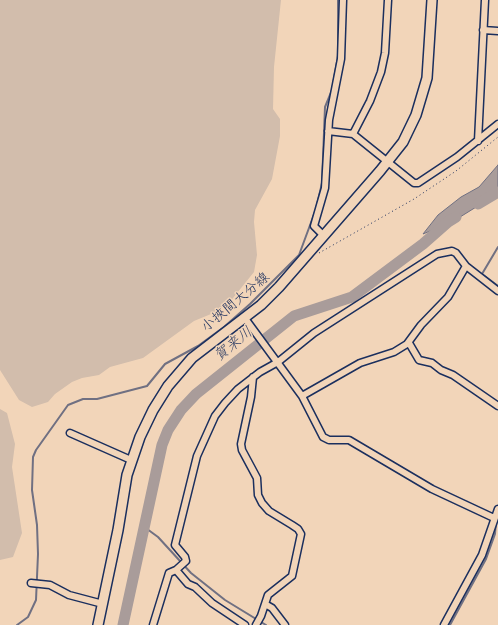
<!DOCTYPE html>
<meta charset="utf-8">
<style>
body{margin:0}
canvas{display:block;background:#f2d5b9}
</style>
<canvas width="498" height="625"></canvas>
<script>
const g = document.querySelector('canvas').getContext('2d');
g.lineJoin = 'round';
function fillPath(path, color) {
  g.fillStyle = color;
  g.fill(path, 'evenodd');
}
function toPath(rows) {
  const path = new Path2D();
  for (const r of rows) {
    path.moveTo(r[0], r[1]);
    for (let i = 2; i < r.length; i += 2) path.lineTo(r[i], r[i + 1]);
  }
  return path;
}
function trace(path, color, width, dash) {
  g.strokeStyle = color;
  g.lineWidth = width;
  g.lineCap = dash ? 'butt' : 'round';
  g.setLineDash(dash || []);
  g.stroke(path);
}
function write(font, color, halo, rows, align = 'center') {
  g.font = font + ' Mynerve,"Klee One",sans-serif';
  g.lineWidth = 3;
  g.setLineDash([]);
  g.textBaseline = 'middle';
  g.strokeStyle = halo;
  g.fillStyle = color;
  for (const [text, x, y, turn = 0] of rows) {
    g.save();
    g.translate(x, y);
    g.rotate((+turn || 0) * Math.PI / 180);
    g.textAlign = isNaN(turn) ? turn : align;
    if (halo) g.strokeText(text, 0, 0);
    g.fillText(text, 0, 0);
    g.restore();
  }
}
const green = toPath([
 [0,0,281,0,274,67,273,109,280,119,280,136,272,179,255,210,254,222,257,255,254,272,229,303,211,314,194,321,143,358,110,367,99,375,82,378,72,382,55,394,48,402,32,407,19,400,0,370],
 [0,409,7,413,15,444,12,467,22,533,13,557,0,560]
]);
const water = toPath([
 [498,165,498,190,481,204,452,222,423,234,438,215,461,197,479,187,498,165]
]);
const stream = toPath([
 [498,247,482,274,498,286],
 [143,526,158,537,191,573,225,600,266,625],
 [17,625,28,617,36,600,38,554,37,525,32,490,33,457,36,450,68,405,83,399,97,399,147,386,165,364,198,346,224,327,250,304,299,255,316,209,322,183,325,107,332,90,338,56,338,0],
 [450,625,486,559,495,534,496,523]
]);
const river = toPath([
 [478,204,498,192],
 [123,625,162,445,168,430,181,410,196,394,294,316,352,297,423,244,448,222,456,217]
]);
const path = toPath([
 [319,253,414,199,456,171,498,137]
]);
const street = toPath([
 [483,30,498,31],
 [328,131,353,134,414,183,418,183,457,157,498,124],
 [353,134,370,101,381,72,385,53,388,0],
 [478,141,485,0],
 [323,235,314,226,325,188,329,120,341,59,343,0],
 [244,317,302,396,323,437,329,440,349,440,432,489,494,518],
 [409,343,419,360,432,363,441,370,453,375,498,406],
 [253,377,251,397,241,444,242,450,257,478,258,495,262,503,269,511,292,525,298,529,301,534,292,576,268,595,261,616,256,625],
 [302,396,360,363,394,352,407,344,421,325,448,297,466,266],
 [70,433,131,460],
 [176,570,188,584,195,587,212,603,245,625],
 [31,583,50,585,69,595,103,604],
 [265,604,272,608,285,625],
 [153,625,169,573,176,570,186,561,185,557,175,545,197,456,215,416,225,403,238,389,260,372,278,362,314,333,437,254,452,251,456,253,466,266,498,291],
 [444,625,482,555,498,509]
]);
const secondary = toPath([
 [98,625,118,530,127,475,140,437,153,410,168,386,192,358,261,305,279,287,380,171,403,142,416,115,427,78,432,0]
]);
const streetNames = [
 ["小挾間大分線",236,303,-40]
];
const waterNames = [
 ["賀来川",234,345,-39]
];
fillPath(green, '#d2bdac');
fillPath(water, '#a99c9a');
trace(water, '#707082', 1);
trace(stream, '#707082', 2);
trace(river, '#a99c9a', 11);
trace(street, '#1b2f5e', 9);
trace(secondary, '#1b2f5e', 12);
trace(path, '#1b2f5e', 1, [1, 3]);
trace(street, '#f2d5b9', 6);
trace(secondary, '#f2d5b9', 9);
write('14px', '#1b2f5e', '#f2d5b9', streetNames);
write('italic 15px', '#37456a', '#f2d5b9', waterNames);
</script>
